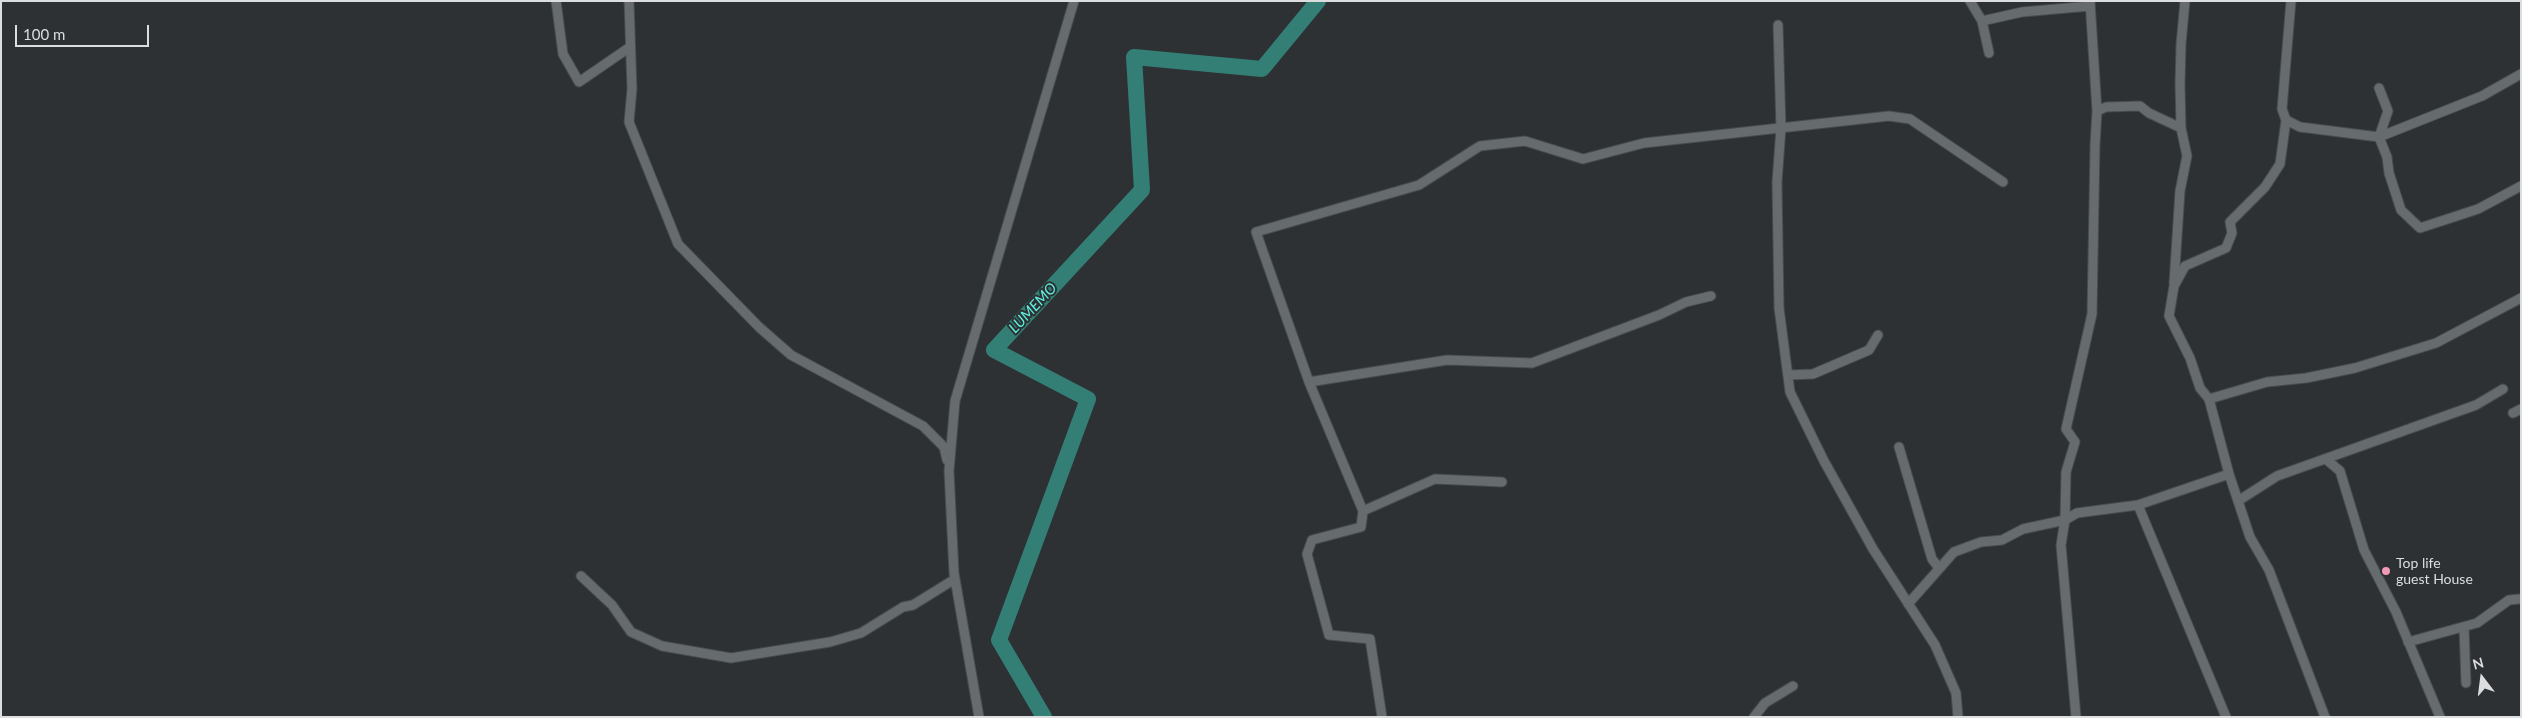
<!DOCTYPE html>
<style>
body{margin:0}
#map{position:relative;width:2522px;height:718px;overflow:hidden;background:#2d3133;font-family:Lato,sans-serif}
canvas{display:block}
.frame{position:absolute;inset:0;border:2px solid #dbdddf;pointer-events:none}
.north{position:absolute;left:2457px;top:653px;width:50px;height:50px;-webkit-text-stroke:4px #2d3133;paint-order:stroke;rotate:345deg;font-size:14px;font-weight:700;line-height:20px;text-align:center;color:#dbdddf}
.north::after{content:'';display:block;margin:auto;width:18px;height:22px;background:#dbdddf;clip-path:polygon(50% 0,100% 100%,50% 72%,0 100%)}
.scale{position:absolute;left:15px;top:25px;width:134px;height:22px;box-sizing:border-box;border:2px solid #dbdddf;border-top:0;padding-left:6px;font-size:15px;line-height:18px;white-space:nowrap;color:#dbdddf;-webkit-text-stroke:4px #2d3133;paint-order:stroke}
</style>
<div id="map">
<canvas width="2522" height="718"></canvas>
<div class="frame"></div>
<div class="north">N</div>
<div class="scale">100 m</div>
</div>
<script>
const g = document.querySelector('canvas').getContext('2d');
g.lineJoin = 'round';
function toPath(rows) {
  const path = new Path2D();
  for (const r of rows) {
    path.moveTo(r[0], r[1]);
    for (let i = 2; i < r.length; i += 2) path.lineTo(r[i], r[i + 1]);
  }
  return path;
}
function trace(path, color, width, dash) {
  g.strokeStyle = color;
  g.lineWidth = width;
  g.lineCap = dash ? 'butt' : 'round';
  g.setLineDash(dash || []);
  g.stroke(path);
}
function write(font, color, halo, rows, align = 'center') {
  g.font = font + ' Lato,sans-serif';
  g.lineWidth = 4;
  g.setLineDash([]);
  g.textBaseline = 'middle';
  g.strokeStyle = halo;
  g.fillStyle = color;
  for (const [text, x, y, turn = 0] of rows) {
    g.save();
    g.translate(x, y);
    g.rotate((+turn || 0) * Math.PI / 180);
    g.textAlign = isNaN(turn) ? turn : align;
    if (halo) g.strokeText(text, 0, 0);
    g.fillText(text, 0, 0);
    g.restore();
  }
}
const river = toPath([
 [1044,717,999,640,1088,399,994,350,1142,190,1134,57,1262,69,1318,1]
]);
const minor = toPath([
 [556,1,563,54,579,82,630,47],
 [629,1,632,89,629,122,678,244,759,327,791,355,923,426,944,447,947,460],
 [1970,1,1982,21,1989,53],
 [2291,1,2282,109,2286,120,2300,127,2379,137,2482,96,2521,74],
 [1982,21,2022,12,2090,6],
 [1778,25,1781,128,1777,182,1779,308,1790,392,1824,461,1873,549,1935,645,1956,693,1958,717],
 [2379,88,2388,111,2379,137,2387,157,2389,173,2401,210,2420,228,2478,209,2521,186],
 [2097,111,2106,107,2140,106,2149,113,2181,128],
 [2174,283,2180,191,2187,156,2181,128,2180,84,2181,44,2185,1],
 [1788,375,1813,374,1869,350,1878,335],
 [1309,382,1447,360,1532,363,1659,315,1686,302,1711,296],
 [2209,399,2200,388,2190,358,2169,316,2174,286,2185,266,2226,248,2232,233,2230,222,2265,187,2280,164,2286,120],
 [2513,413,2521,409],
 [1899,447,1932,559,1939,568],
 [2327,460,2340,471,2364,550,2396,612,2440,717],
 [1502,482,1435,479,1363,511,1309,382,1256,232,1419,185,1480,146,1525,141,1583,159,1644,143,1889,116,1910,119,2003,182],
 [2238,501,2277,476,2476,405,2503,389],
 [2138,505,2226,717],
 [1363,511,1361,527,1312,540,1307,554,1329,635,1370,639,1382,717],
 [581,576,612,605,631,632,662,646,731,658,830,642,861,633,903,607,913,605,955,579],
 [1908,604,1954,552,1981,542,2002,540,2023,529,2065,520,2066,472,2075,442,2066,429,2092,314,2095,145,2097,111,2090,1],
 [2464,627,2466,683],
 [2408,642,2477,623,2509,600,2519,599],
 [979,717,954,573,949,471,955,401,1074,1],
 [1754,717,1765,703,1793,686],
 [2076,717,2061,545,2065,520,2077,513,2138,505,2229,474],
 [2325,717,2269,570,2250,537,2229,474,2209,399,2267,382,2306,378,2355,368,2436,343,2521,298]
]);
const markers = [
 [2386,571,5,"#f09ab5"]
];
const poiNames = [
 ["Top life",2396,563],
 ["guest House",2396,579]
];
const waterNames = [
 ["LUMEMO",1033,308,-47]
];
trace(river, '#337f76', 16);
trace(minor, '#484c4e', 11);
trace(minor, '#666b6e', 9);
for (const [x, y, r, color] of markers) {
  const dot = new Path2D();
  dot.arc(x, y, r, 0, 2 * Math.PI);
  g.fillStyle = color;
  g.fill(dot);
  trace(dot, '#2d3133', 2);
}
write('14px', '#dbdddf', '#2d3133', poiNames, 'left');
write('italic 15px', '#60efe0', '#2d3133', waterNames);
</script>
